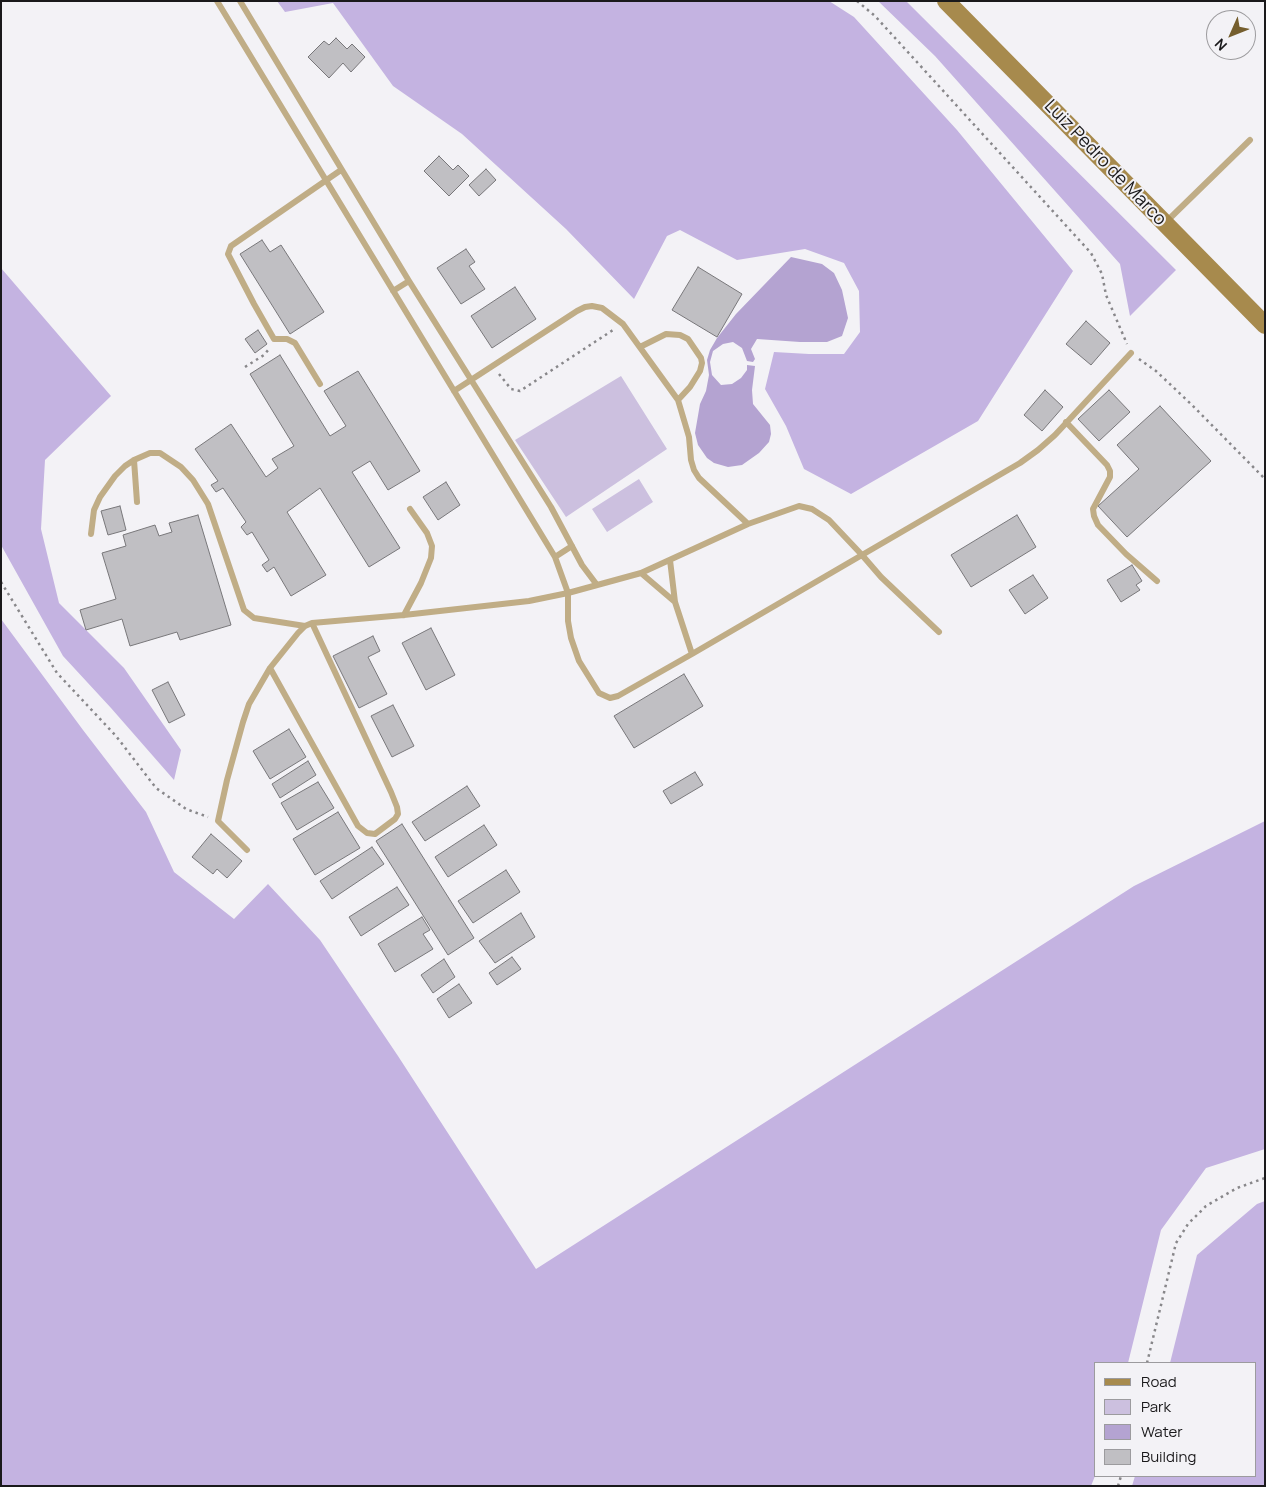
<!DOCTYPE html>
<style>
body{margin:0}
#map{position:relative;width:1266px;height:1487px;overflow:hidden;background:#f3f2f6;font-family:Manrope,sans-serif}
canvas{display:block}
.frame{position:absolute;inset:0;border:2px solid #1a191b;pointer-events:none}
.legend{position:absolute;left:1094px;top:1362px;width:162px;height:115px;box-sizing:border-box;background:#f3f2f6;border:1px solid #9c9b9e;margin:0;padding:6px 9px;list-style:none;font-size:15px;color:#1a191b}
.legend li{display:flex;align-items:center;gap:10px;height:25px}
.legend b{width:25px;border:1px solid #9c9b9e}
.north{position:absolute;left:1206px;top:10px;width:50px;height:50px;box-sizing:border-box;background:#f3f2f6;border:1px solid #9c9b9e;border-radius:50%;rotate:226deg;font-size:14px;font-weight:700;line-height:20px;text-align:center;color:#1a191b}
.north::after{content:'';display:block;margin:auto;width:18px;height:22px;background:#755e2e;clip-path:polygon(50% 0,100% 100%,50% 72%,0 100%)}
</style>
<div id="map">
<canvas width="1266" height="1487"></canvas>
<div class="frame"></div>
<ul class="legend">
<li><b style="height:6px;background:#a78a4d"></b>Road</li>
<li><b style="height:14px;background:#ccc0df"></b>Park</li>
<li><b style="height:14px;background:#b4a3d1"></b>Water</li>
<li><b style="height:14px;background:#c0bfc3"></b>Building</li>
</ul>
<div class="north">N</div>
</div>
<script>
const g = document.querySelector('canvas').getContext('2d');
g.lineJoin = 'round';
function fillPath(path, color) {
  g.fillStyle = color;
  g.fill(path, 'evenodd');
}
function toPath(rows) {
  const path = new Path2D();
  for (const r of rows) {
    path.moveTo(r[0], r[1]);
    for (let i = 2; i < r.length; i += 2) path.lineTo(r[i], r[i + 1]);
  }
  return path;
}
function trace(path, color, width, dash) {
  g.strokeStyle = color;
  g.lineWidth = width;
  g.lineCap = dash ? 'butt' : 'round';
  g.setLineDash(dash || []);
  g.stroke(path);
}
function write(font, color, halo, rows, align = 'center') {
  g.font = font + ' Manrope,sans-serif';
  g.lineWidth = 4;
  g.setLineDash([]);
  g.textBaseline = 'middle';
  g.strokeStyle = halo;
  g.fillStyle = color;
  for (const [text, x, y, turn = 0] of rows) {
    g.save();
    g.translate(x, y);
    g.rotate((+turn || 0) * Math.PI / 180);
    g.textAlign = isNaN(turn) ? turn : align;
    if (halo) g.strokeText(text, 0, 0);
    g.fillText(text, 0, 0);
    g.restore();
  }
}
const green = toPath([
 [621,376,667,449,566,517,515,440],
 [639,479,653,502,607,532,592,509]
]);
const forest = toPath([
 [277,1,829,1,854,17,957,130,1073,271,978,421,851,494,804,469,786,426,765,389,774,352,809,354,844,354,860,332,859,291,844,263,805,249,737,260,680,230,667,236,634,299,566,229,462,134,393,86,333,3,285,12],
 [878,1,906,1,1176,270,1130,316,1120,264,935,56],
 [1,268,111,396,45,460,41,529,59,603,124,668,181,750,174,780,111,708,63,656,1,545],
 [1,619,83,730,146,812,174,872,234,919,268,884,320,940,398,1056,536,1269,1134,886,1265,821,1265,1149,1206,1168,1161,1230,1128,1363,1095,1363,1095,1476,1091,1486,1,1486],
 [1265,1201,1265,1486,1132,1486,1135,1476,1255,1476,1255,1363,1170,1363,1197,1255,1257,1204]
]);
const water = toPath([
 [791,257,822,264,834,273,842,290,848,318,842,336,827,342,800,342,757,339,751,349,755,359,753,362,747,361,742,348,733,342,723,344,713,351,710,362,712,375,721,385,732,384,741,378,747,370,747,365,755,366,752,390,753,404,770,425,771,434,769,442,759,453,742,465,728,467,714,463,707,458,698,445,695,433,700,404,706,391,709,375,707,360,710,350,717,338,736,314]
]);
const building = toPath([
 [336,38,347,49,352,44,365,57,351,72,343,63,329,78,308,57,324,41,329,45,336,38],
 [439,156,453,170,458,165,469,176,449,196,424,171,439,156],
 [486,169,496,180,479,196,469,185,486,169],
 [262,240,270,252,281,245,324,312,290,334,240,254,262,240],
 [466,249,475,262,469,266,485,289,461,304,437,268,466,249],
 [698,267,742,294,717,337,672,310,698,267],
 [515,287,536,319,492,348,471,316,515,287],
 [1086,321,1110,343,1091,365,1066,344,1086,321],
 [258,330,267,344,255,353,245,339,258,330],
 [280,355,330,436,346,426,324,391,358,371,420,471,388,490,370,461,352,472,400,548,369,567,320,488,287,512,326,575,291,596,274,567,267,572,262,565,269,560,252,532,247,535,241,527,246,522,223,488,216,492,211,485,218,481,195,449,231,424,266,477,278,468,272,459,294,446,250,374,280,355],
 [1045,390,1063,407,1042,431,1024,415,1045,390],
 [1109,390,1130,412,1099,441,1078,419,1109,390],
 [1160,406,1211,461,1127,537,1098,506,1139,469,1117,445,1160,406],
 [446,482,460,505,438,520,423,497,446,482],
 [120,506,126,530,108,535,101,511,120,506],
 [198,515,231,625,180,640,177,632,130,646,122,619,86,630,80,610,116,599,102,553,126,546,123,535,155,525,159,536,172,532,169,523,198,515],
 [1017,515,1036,547,971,587,951,555,1017,515],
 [1132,565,1142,581,1136,585,1140,590,1121,602,1107,580,1132,565],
 [1033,575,1048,598,1025,614,1009,590,1033,575],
 [431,628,455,675,426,690,402,643,431,628],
 [373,636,380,651,368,657,387,694,359,708,333,656,373,636],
 [684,674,703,706,634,748,614,716,684,674],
 [168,682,185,715,169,723,152,690,168,682],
 [393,705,414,746,392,757,371,716,393,705],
 [289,729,306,757,270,779,253,751,289,729],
 [308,761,316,775,280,798,272,784,308,761],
 [695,772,703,785,671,804,663,791,695,772],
 [318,782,334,808,297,830,281,803,318,782],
 [467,786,480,806,425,841,412,822,467,786],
 [338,812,360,848,315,875,293,839,338,812],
 [402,824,474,938,448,955,376,841,402,824],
 [484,825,497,845,448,877,435,857,484,825],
 [211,834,242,861,227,878,217,869,213,874,192,857,211,834],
 [372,847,384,864,332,899,320,881,372,847],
 [506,870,520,892,473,923,458,901,506,870],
 [397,887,409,905,361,936,349,917,397,887],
 [521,913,535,937,495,963,479,941,521,913],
 [422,917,430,930,423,934,433,949,395,972,378,944,422,917],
 [512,957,521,969,497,985,489,973,512,957],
 [444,959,455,977,433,993,421,975,444,959],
 [459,984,472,1003,449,1018,437,999,459,984]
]);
const path = toPath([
 [857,1,875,16,1091,253,1102,274,1106,295,1127,344],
 [1139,359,1156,371,1192,405,1265,479],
 [245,367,264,355,269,349],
 [499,374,511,389,520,391,613,330],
 [1,582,57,673,116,736,156,788,186,809,208,817],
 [1147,1363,1176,1243,1188,1224,1206,1206,1237,1188,1265,1178],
 [1118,1486,1121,1476]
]);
const lane = toPath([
 [217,1,555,557,568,593,568,621,571,638,579,661,599,693,610,698,618,696,692,654,675,602,641,573],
 [240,1,409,281,551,507,582,565,597,585],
 [1165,223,1250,140],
 [393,291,409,281],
 [640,347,666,334,680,335,688,339,701,358,702,363,700,371,690,387,678,400],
 [320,384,295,343,287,339,274,339,254,304,228,254,231,246,341,170],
 [454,391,577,311,585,307,592,306,602,308,623,324,678,400,689,437,691,460,694,470,699,478,748,524],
 [1066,422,1107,465,1110,471,1110,477,1093,509,1094,516,1098,525,1126,554,1157,581],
 [134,460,137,502],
 [91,534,94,510,100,497,115,476,125,466,134,460,150,453,160,453,181,467,193,480,208,504,244,610,254,618,305,626],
 [555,557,572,546],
 [670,560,675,602],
 [404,615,421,583,431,558,432,546,427,533,410,509],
 [692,654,1020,463,1038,450,1055,435,1131,353],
 [270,668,358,826,367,833,375,834,395,819,398,814,397,807,391,792,312,623],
 [247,850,218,821,227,780,243,722,249,704,270,668,298,633,305,626,312,623,404,615,529,601,568,593,641,573,748,524,799,506,812,509,829,520,862,555,881,577,939,632]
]);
const secondary = toPath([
 [946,1,1265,325]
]);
const streetNames = [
 ["Luiz Pedro de Marco",1105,163,46]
];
fillPath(green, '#ccc0df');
fillPath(forest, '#c4b3e1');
fillPath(water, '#b4a3d1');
fillPath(building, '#c0bfc3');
trace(building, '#78777a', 1);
trace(path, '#88878a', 2.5, [2.5, 4]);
trace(lane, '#c0ad86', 6);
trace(secondary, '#a78a4d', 18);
write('18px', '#1a191b', '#f3f2f6', streetNames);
</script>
